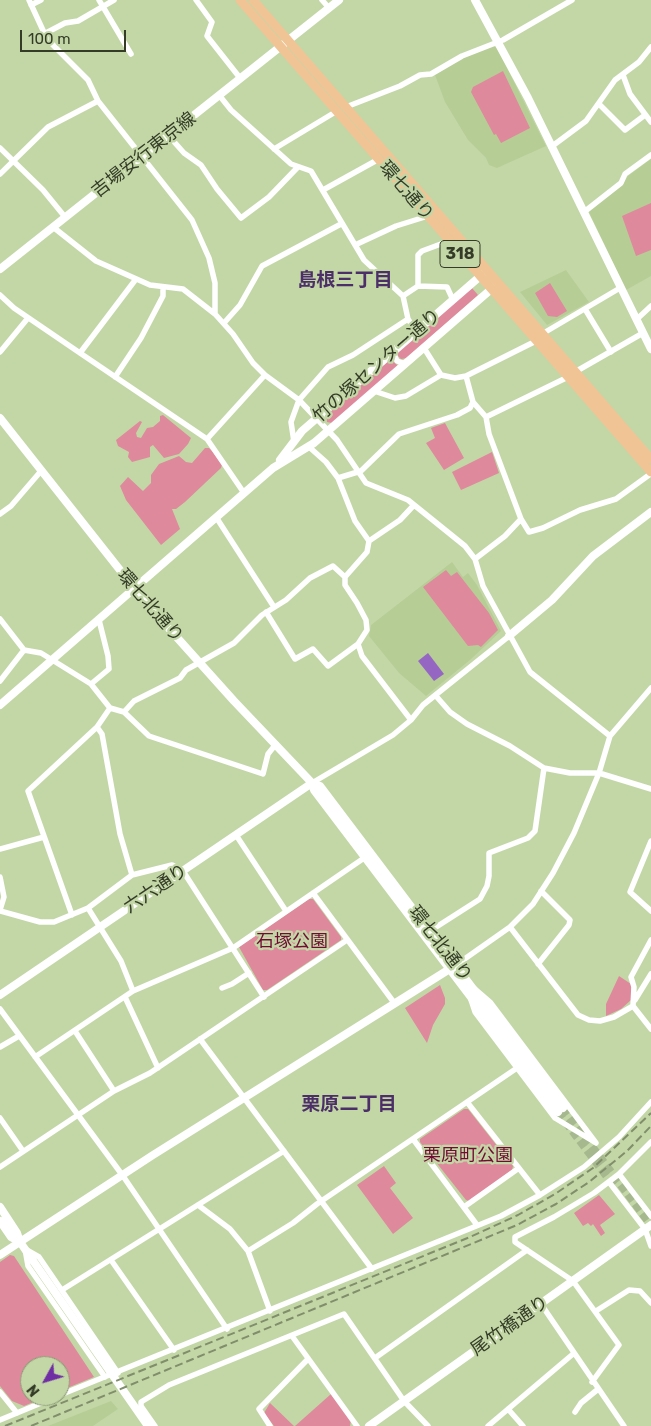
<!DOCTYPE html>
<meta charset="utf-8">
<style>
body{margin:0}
#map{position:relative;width:651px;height:1426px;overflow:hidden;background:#c3d7a6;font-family:Rubik,sans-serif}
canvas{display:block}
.north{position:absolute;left:20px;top:1356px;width:50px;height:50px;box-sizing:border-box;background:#c3d7a6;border:1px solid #8a9974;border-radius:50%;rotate:231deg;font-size:14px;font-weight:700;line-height:20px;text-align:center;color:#343c28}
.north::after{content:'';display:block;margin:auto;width:18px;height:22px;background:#6f2ea3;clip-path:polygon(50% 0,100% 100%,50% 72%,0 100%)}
.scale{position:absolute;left:20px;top:30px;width:106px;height:22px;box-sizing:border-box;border:2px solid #343c28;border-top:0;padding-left:6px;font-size:15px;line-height:18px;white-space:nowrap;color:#343c28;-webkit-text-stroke:4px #c3d7a6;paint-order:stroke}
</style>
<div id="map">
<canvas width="651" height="1426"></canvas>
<div class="north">N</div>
<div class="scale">100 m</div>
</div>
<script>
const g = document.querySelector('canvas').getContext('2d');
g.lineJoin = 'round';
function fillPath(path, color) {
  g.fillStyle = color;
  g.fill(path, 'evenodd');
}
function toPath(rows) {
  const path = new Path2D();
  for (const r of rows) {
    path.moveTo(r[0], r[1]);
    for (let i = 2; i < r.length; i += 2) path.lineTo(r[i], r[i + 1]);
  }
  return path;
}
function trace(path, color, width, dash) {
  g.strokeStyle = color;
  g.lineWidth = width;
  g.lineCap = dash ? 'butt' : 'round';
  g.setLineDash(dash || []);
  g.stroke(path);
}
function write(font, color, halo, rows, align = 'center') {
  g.font = font + ' Rubik,"Noto Sans JP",sans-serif';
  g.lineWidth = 4.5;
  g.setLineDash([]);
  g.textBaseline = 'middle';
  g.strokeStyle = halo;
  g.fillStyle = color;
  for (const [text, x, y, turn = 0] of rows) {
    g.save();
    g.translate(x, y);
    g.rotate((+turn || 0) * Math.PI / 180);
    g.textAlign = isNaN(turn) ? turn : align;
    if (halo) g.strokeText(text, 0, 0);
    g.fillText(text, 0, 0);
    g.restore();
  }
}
const built = toPath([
 [493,46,497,48,546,146,497,168,489,165,486,158,468,140,445,102,435,75,465,56],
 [651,159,651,276,626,290,589,212,623,184,628,176],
 [566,270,589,302,547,325,520,292],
 [452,562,463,577,468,573,477,585,501,631,470,660,426,696,399,673,369,636,371,625],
 [111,1401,118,1409,93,1426,48,1426]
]);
const green = toPath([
 [503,71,530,128,501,143,496,134,494,135,471,92,473,87],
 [651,203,651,250,636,256,622,216],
 [550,283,567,311,557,317,548,316,535,293],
 [472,288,478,295,407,358,401,359,398,356,397,351],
 [391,359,398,366,332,423,327,422,326,413],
 [163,415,191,438,188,444,179,454,164,458,153,445,150,447,150,457,132,462,128,457,129,452,118,446,116,440,140,421,142,422,136,433,137,437,141,438,147,428,153,427,160,421,160,416],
 [445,423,464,458,444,470,426,443,435,438,431,428],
 [205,448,209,448,213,452,222,465,221,468,185,502,176,509,172,509,180,529,161,545,126,500,120,486,128,477,143,491,151,483,151,475,159,464,179,456,186,462,192,463],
 [492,452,499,473,461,490,452,472],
 [446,570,451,576,457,572,489,613,498,630,481,647,478,645,468,646,423,587],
 [309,899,313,899,341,937,341,940,267,990,263,990,239,947],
 [619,976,631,984,631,1000,621,1009,606,1016,606,1004],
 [440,985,445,998,445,1004,433,1025,427,1043,405,1008],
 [464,1109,468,1109,513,1166,512,1170,469,1201,466,1200,420,1142,420,1139],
 [384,1166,396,1183,390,1188,413,1218,393,1234,357,1185],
 [599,1195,615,1214,600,1225,605,1233,601,1236,593,1224,591,1226,588,1223,583,1226,574,1213],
 [10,1255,14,1256,94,1377,60,1391,60,1366,30,1366,30,1396,48,1396,24,1406,12,1401,0,1386,0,1262],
 [331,1394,351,1420,350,1426,295,1426],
 [270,1403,294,1426,274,1426,264,1413]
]);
const water = toPath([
 [428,653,444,674,434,681,418,661]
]);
const secondaryTunnel = toPath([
 [563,1108,651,1225],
 [558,1112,614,1186]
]);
const street = toPath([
 [29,0,47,39,88,80,98,101,192,220,209,258,215,283,215,314],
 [99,0,131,54],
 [196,0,212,22,207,36,240,78],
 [322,0,329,8],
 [31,5,41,0],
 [44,34,65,23,78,21,114,0],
 [623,75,630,94,651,122],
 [219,95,231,110,291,164,311,171,364,260,403,296,408,319,416,331],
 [599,104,625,130,645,115],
 [346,107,400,86,420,75,431,74,462,56,503,40,572,0],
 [168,135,184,153,201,165,217,189,241,218,269,197,297,168],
 [551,147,586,121,615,80,639,62,651,47],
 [0,148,43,190,65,217],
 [274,149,337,111],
 [0,174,48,127,98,101],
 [323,190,379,159],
 [584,212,621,183,625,174,651,155],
 [53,227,96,261,150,285,183,289,215,314,233,334,253,363,265,375,299,400,337,440,366,483,408,500,465,546,475,559,483,586,530,672,610,736],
 [355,245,396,226,428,216],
 [418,286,447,287,453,300],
 [0,295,14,308,80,353,207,439,244,493],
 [403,296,418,286,418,255,422,251,449,241],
 [585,309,611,352],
 [636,320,651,306],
 [224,323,240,305,262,266,341,224],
 [542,334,620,288],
 [424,348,441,375,455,378,466,376,536,341],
 [0,352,28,318],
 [393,352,397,361,406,364],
 [80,353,136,279],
 [575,372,643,333],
 [466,376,473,402,486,417,489,434,521,519,529,532,543,528,580,510,616,499,649,475],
 [115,377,141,338,163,296,163,287],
 [374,391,395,398,406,396,441,375],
 [486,417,568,377],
 [207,439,265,375],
 [294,442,291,422,299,400,328,367,353,355,408,319],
 [308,446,326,462,338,478,355,521,369,541],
 [338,478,361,471,399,434,457,415,470,408,473,402],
 [0,514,11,506,41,471],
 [216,517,274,607],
 [475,559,505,536,521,519],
 [266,612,295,659,313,649,328,666,358,644,367,630,366,620,357,603,345,585,345,577],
 [0,619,24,650,41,653,91,684,110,708,124,712,149,736,263,774,268,754,276,744],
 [358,644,362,656,411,720],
 [0,681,24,650],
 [91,684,109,669,108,656,99,620],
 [436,696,450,712,467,724,510,746,544,768,570,773,599,773,651,789],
 [124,712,134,701,180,678,186,670,234,643,262,615,286,600,310,578,333,566,345,577,367,552,369,541,400,520,414,505],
 [97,727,102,734,120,834,132,875],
 [312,783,393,735,411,720,423,705,509,636],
 [236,835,286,911],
 [651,841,630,892,651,911],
 [0,849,44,837],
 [0,877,4,897,0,910],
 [313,893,395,1004],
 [88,908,121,961,133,991],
 [0,911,40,922,54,922,88,908,132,875,172,865,183,871,264,997],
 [72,915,28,791,97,727,110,708],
 [510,927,578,1015,589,1020,600,1021,614,1017,633,1006],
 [430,931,480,899,487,886,489,876,489,853,528,838,535,831,544,768],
 [651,940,631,977,634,987,633,1006,651,1029],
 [538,964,569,925,570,920,541,891],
 [456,965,510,927,533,904,553,873,574,833,599,773,610,736,651,688],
 [222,988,232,984,249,973],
 [125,997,158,1068],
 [471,1000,475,1012,555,1118,596,1143,490,1002,475,989],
 [635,1000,651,974],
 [0,1009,123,1176,227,1329],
 [75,1031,114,1091],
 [200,1039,372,1269],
 [0,1047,19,1036],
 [35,1057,133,991,233,948,367,856],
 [467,1102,540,1195],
 [0,1118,23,1151],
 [413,1139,477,1225],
 [0,1167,114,1091,150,1073,347,940],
 [619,1174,651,1216],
 [609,1182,645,1229,651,1246],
 [198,1205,230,1229,248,1251,270,1311],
 [464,1207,519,1168],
 [248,1251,293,1223,317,1204,517,1068],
 [111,1260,174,1350],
 [62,1290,284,1151],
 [541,1304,624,1426],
 [596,1311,629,1290,640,1291,651,1303],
 [292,1336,357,1426],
 [375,1358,527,1250],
 [105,1377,28,1266,25,1249,39,1257,118,1373],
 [592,1382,619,1345,573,1281,515,1242,515,1237,554,1217,594,1193,619,1174,651,1142],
 [0,1392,17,1413],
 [60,1395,501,1216,540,1195,584,1167,619,1137,651,1102],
 [508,1409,523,1426],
 [575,1412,581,1403,597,1390],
 [0,1420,58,1396],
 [155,1426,141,1406,141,1402,169,1385,344,1314,404,1401,428,1426],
 [270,1426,259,1409,308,1359],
 [488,1426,573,1354]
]);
const secondary = toPath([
 [475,0,528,98,651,349],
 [0,269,339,0],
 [0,418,146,603,234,701,312,783,320,786,563,1108],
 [280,460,302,431,485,272],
 [509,636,552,600,593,556,651,512],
 [0,705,273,468,314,443,496,285],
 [312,783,314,790,558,1112],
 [0,995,312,783],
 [0,1207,17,1233,20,1242,148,1426],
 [0,1221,11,1237,20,1242],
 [0,1255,153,1155,456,965],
 [369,1426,651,1225]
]);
const primary = toPath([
 [240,0,651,472],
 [253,0,651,459]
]);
const rail = toPath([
 [5,1426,470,1237,518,1215,555,1194,593,1168,651,1113],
 [31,1426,517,1225,556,1204,589,1182,627,1151,651,1126]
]);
const shields = [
 [460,254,40]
];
const shieldNames = [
 ["318",460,254]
];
const streetNames = [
 ["吉場安行東京線",144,155,-38],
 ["環七通り",406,191,49],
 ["竹の塚センター通り",377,366,-41],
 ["環七北通り",150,606,49],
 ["六六通り",156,889,-34],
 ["環七北通り",440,944,52],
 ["尾竹橋通り",510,1326,-35]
];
const parkNames = [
 ["石塚公園",292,942],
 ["栗原町公園",468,1156]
];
const neighbourhoodNames = [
 ["島根三丁目",345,281],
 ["栗原二丁目",349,1105]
];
fillPath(built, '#b7cd96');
fillPath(green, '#df899c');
fillPath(water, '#9567c3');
trace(secondaryTunnel, '#a6b88d', 8, [8, 4]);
trace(street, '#fff', 5.5);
trace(secondary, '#fff', 8);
trace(primary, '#f0c494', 9);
trace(rail, '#808e6b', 2, [8, 4]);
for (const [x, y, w] of shields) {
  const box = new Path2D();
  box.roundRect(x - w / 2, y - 13.5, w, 27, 4);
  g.fillStyle = '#c3d7a6';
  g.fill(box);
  trace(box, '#343c28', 1);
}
write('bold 16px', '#343c28', null, shieldNames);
write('18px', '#343c28', '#c3d7a6', streetNames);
write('18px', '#730a33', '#c3d7a6', parkNames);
write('bold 19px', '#4c2e68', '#c3d7a6', neighbourhoodNames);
</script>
